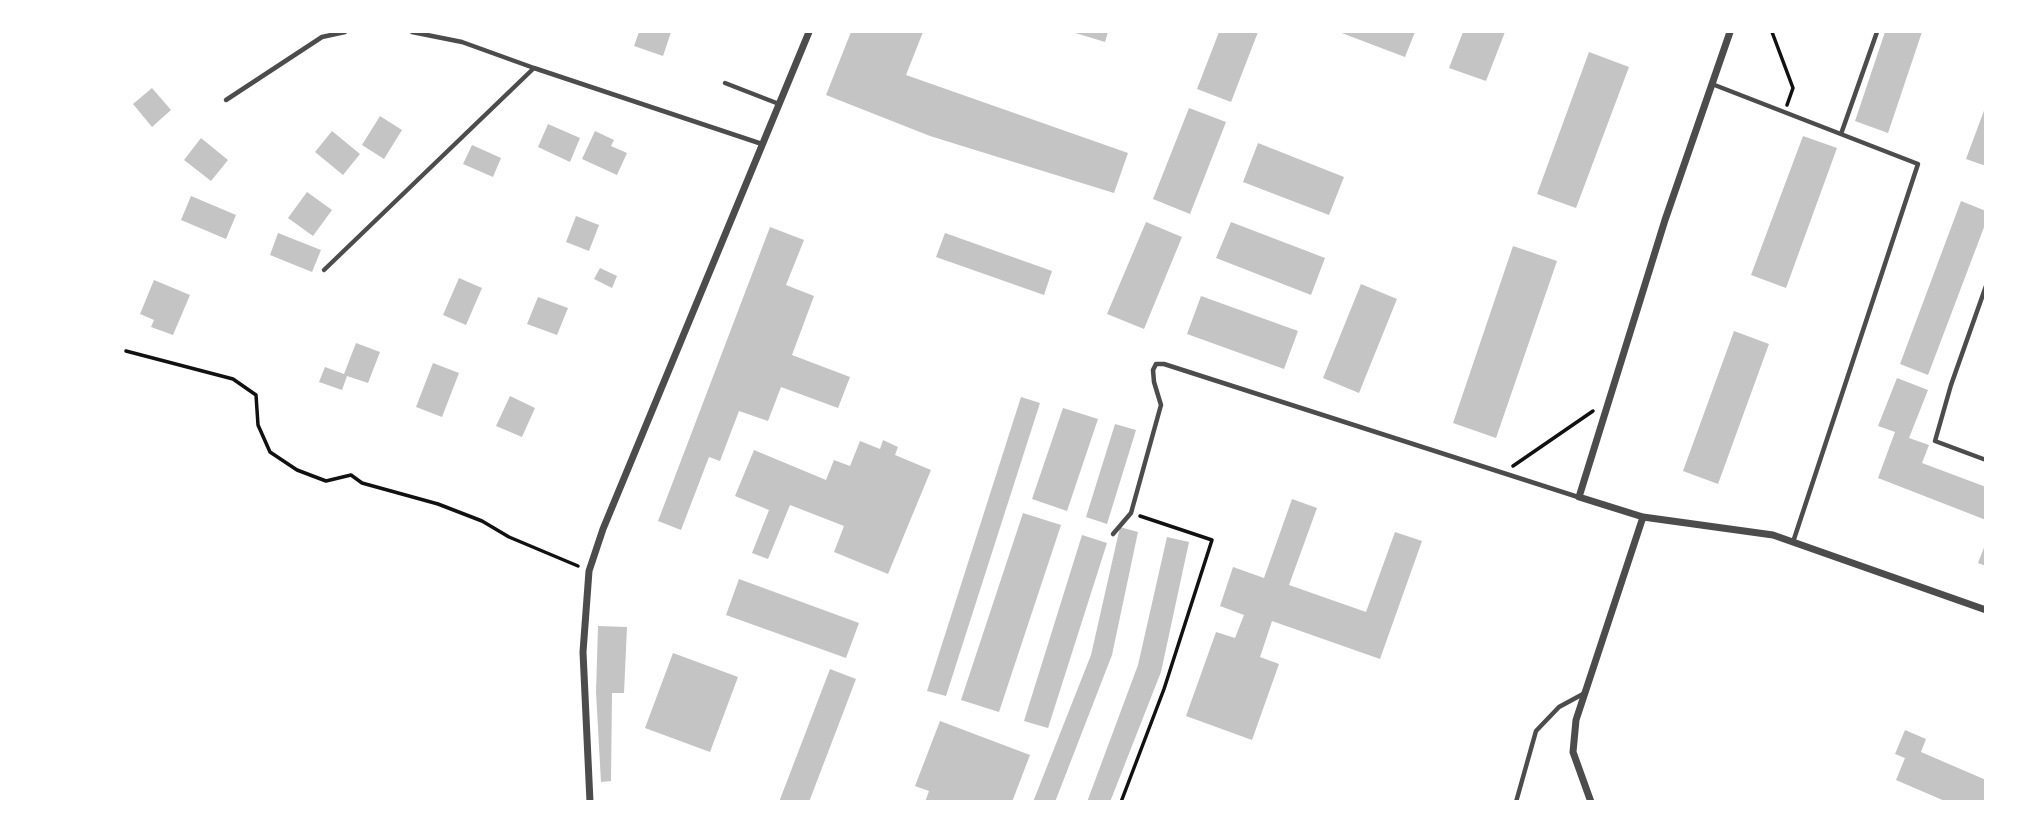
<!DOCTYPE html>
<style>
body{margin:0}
#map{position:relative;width:2017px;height:833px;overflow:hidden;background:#fff;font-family:"IBM Plex Sans",sans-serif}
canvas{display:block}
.frame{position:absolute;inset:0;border:33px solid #fff;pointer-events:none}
</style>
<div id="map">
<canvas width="2017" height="833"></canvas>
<div class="frame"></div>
</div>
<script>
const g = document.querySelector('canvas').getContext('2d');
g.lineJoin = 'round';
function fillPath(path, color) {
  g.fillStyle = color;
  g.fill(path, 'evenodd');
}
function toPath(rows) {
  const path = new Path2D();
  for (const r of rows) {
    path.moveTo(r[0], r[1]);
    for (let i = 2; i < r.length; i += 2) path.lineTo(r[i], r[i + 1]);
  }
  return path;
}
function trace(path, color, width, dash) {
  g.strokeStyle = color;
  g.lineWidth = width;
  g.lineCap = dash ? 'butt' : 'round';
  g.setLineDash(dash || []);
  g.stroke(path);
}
const building = toPath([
 [639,32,671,32,663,56,634,46],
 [851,32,923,32,906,75,1128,153,1114,193,930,136,826,95],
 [1072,32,1108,32,1105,42],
 [1219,32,1258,32,1231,102,1197,89],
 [1339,32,1415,32,1405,57],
 [1463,32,1505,32,1486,81,1449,68],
 [1885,32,1922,32,1888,133,1855,121],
 [1589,52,1629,67,1576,208,1537,194],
 [152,88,171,110,152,127,133,104],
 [1189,108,1226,122,1190,214,1153,199],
 [1985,108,1986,108,1986,166,1966,159],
 [380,116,402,130,384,159,362,145],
 [548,124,580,138,570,162,538,147],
 [332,131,360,154,343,175,315,152],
 [595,131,614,140,611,146,627,153,617,175,582,159],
 [1803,136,1837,148,1786,288,1751,275],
 [201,138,228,160,211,181,184,160],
 [1258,143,1344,177,1329,215,1243,182],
 [472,145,501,158,493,177,463,164],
 [307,192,332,210,313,236,288,218],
 [191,196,236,215,226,239,181,220],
 [1961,201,1986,211,1986,222,1928,375,1900,364],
 [576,216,599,225,589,251,566,242],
 [1146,222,1182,237,1144,329,1107,314],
 [1231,222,1325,258,1311,295,1216,258],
 [770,227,804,240,786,285,814,296,792,355,850,377,838,408,781,387,768,421,739,411,720,461,709,457,681,530,658,521],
 [278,233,321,250,312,272,270,255],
 [945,233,1052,271,1044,295,936,257],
 [1513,246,1557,261,1496,438,1453,423],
 [600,268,617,276,612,288,594,279],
 [459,278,482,288,466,325,443,315],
 [154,280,190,295,173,335,151,327,154,320,140,314],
 [1361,284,1397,299,1359,393,1323,378],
 [1201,296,1298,331,1284,369,1187,334],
 [538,297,568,308,557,335,527,324],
 [1734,331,1769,344,1718,484,1683,471],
 [356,343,380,352,368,383,347,376,342,390,319,382,325,367,344,374],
 [433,363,459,373,442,417,416,407],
 [1897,378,1928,390,1909,438,1929,445,1922,463,1986,487,1986,520,1878,478,1895,432,1878,426],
 [510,396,535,408,522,437,496,426],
 [1021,397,1040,403,946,696,927,691],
 [1063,408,1098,419,1067,511,1032,499],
 [1115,424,1136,430,1107,524,1086,517],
 [883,440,898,447,895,455,931,470,888,574,834,552,844,526,790,505,768,559,752,553,769,510,735,496,754,450,826,480,834,460,850,466,860,441,880,449],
 [1292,499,1317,508,1289,585,1366,612,1395,532,1422,541,1380,659,1272,621,1260,657,1279,664,1252,740,1186,716,1216,632,1235,638,1244,615,1220,606,1233,567,1264,578],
 [1023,513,1061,525,999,712,961,700],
 [1120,527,1138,532,1112,655,1055,802,1033,802,1091,655],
 [1082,535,1107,543,1048,728,1024,721],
 [1167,537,1189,542,1161,672,1110,802,1087,802,1138,665],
 [1985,545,1986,545,1986,566,1978,563],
 [739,579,859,623,846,658,726,615],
 [598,626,627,627,624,693,612,693,611,781,601,782,596,692],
 [673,653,738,677,710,752,645,728],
 [830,669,856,679,809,802,779,802],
 [940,721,1030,755,1012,802,925,802,929,791,915,786],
 [1905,730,1926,739,1921,752,1986,780,1986,802,1947,802,1896,780,1905,758,1895,754]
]);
const path = toPath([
 [1772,32,1793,88,1787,105],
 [126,351,233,379,256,395,258,425,270,452,297,470,326,481,351,475,362,483,438,504,482,521,509,537,578,566],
 [1513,466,1593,411],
 [1121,802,1164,689,1212,540,1140,516]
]);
const service = toPath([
 [412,32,462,42,534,68],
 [725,83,779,104],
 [1712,84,1918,164,1793,542],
 [226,100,322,37,345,32],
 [1841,134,1877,32],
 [324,270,534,68,762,144],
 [1986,286,1951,385,1935,441,1986,460],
 [1113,534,1131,513,1161,405,1154,382,1153,370,1156,364,1164,364,1578,497],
 [1516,802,1536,731,1559,707,1583,694]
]);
const minor = toPath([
 [1730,32,1665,220,1579,497,1643,517,1773,535,1986,610],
 [590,802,583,652,589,571,603,529,809,32],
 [1591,802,1573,752,1576,720,1643,517]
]);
fillPath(building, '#c4c4c4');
trace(path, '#111', 3.5);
trace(service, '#4c4c4c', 4.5);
trace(minor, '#4c4c4c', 7);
</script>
